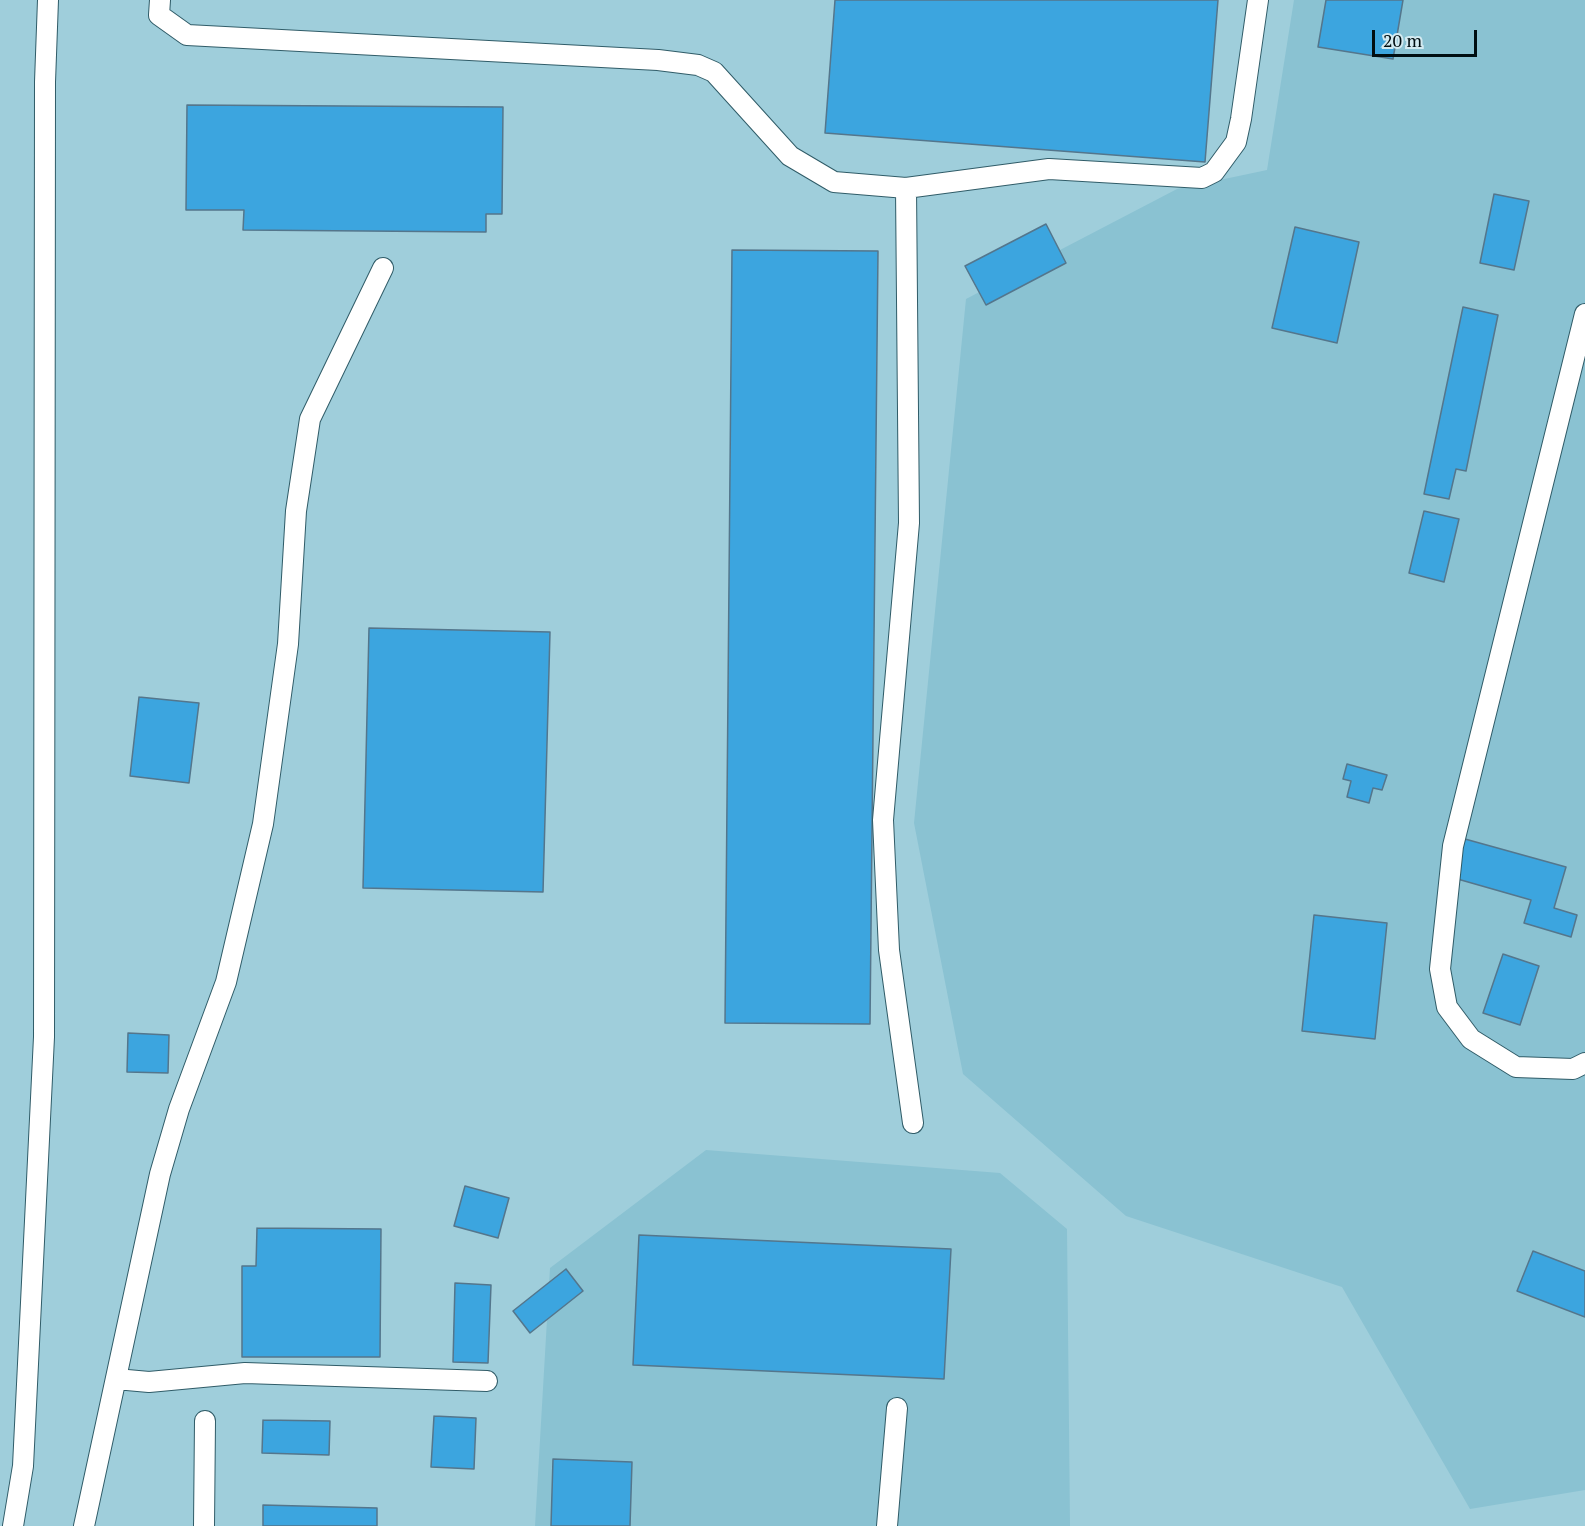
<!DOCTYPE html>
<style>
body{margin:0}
#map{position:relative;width:1585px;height:1526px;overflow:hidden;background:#9fcedb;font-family:"PT Serif",serif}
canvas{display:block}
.scale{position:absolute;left:1372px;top:30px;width:105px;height:27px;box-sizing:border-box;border:3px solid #000e12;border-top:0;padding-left:8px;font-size:18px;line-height:21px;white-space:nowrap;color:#000e12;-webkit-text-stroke:4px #d3eaf1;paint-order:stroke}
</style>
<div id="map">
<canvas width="1585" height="1526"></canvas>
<div class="scale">20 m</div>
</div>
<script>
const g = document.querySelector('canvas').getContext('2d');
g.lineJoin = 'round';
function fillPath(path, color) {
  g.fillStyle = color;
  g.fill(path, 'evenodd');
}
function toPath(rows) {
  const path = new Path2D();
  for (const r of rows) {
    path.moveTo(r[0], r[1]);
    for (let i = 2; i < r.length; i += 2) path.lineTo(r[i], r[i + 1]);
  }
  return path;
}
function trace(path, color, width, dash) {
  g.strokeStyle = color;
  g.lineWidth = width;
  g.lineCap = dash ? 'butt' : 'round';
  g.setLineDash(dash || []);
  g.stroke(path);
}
const built = toPath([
 [1294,0,1585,0,1585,1490,1470,1509,1342,1287,1126,1216,963,1074,914,823,966,299,1177,189,1267,170],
 [706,1150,1000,1173,1067,1229,1070,1526,535,1526,550,1268]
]);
const building = toPath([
 [835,0,1218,0,1205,162,825,133,835,0],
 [1326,0,1403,0,1393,59,1318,47,1326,0],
 [187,105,503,107,502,214,486,214,486,232,243,230,244,210,186,210,187,105],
 [1494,194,1529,201,1514,270,1480,263,1494,194],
 [1046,224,1066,263,986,305,965,266,1046,224],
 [1295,227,1359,242,1337,343,1272,328,1295,227],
 [732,250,878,251,870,1024,725,1023,732,250],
 [1463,307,1498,315,1466,471,1456,469,1449,499,1424,494,1463,307],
 [1424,511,1459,519,1444,582,1409,573,1424,511],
 [369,628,550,632,543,892,363,888,369,628],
 [139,697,199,703,189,783,130,776,139,697],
 [1347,764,1387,775,1382,790,1373,788,1369,803,1347,797,1351,781,1343,779,1347,764],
 [1465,839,1566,867,1554,908,1577,915,1571,937,1524,923,1531,900,1454,878,1465,839],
 [1314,915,1387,923,1375,1039,1302,1031,1314,915],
 [1503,954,1539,966,1520,1025,1483,1013,1503,954],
 [128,1033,169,1035,168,1073,127,1072,128,1033],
 [465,1186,509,1198,498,1238,454,1226,465,1186],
 [257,1228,381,1229,380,1357,242,1357,242,1266,256,1266,257,1228],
 [639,1235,951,1249,944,1379,633,1365,639,1235],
 [1533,1251,1585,1271,1585,1317,1517,1291,1533,1251],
 [566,1269,583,1291,530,1333,513,1311,566,1269],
 [455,1283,491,1285,488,1363,453,1362,455,1283],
 [434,1416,476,1418,474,1469,431,1467,434,1416],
 [263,1420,330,1421,329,1455,262,1453,263,1420],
 [553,1459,632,1462,630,1526,551,1526,553,1459],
 [263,1505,377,1508,377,1526,263,1526,263,1505]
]);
const lane = toPath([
 [160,0,159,15,187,35,658,60,698,65,714,72,790,156,834,182,906,188,909,523,883,820,889,950,913,1123],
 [906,188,1049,169,1202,178,1214,172,1236,142,1241,119,1258,0],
 [1585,314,1453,846,1440,969,1447,1007,1471,1039,1516,1067,1573,1069,1585,1063],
 [116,1379,149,1382,245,1373,487,1381],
 [13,1526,23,1466,44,1037,45,82,48,0],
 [84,1526,160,1174,179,1109,226,982,263,824,288,644,296,511,310,419,383,268],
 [204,1526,205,1421],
 [887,1526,897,1408]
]);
fillPath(built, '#8ac2d2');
fillPath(building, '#3ca5df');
trace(building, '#54768c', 1.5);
trace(lane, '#305c68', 22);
trace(lane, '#fff', 20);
</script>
